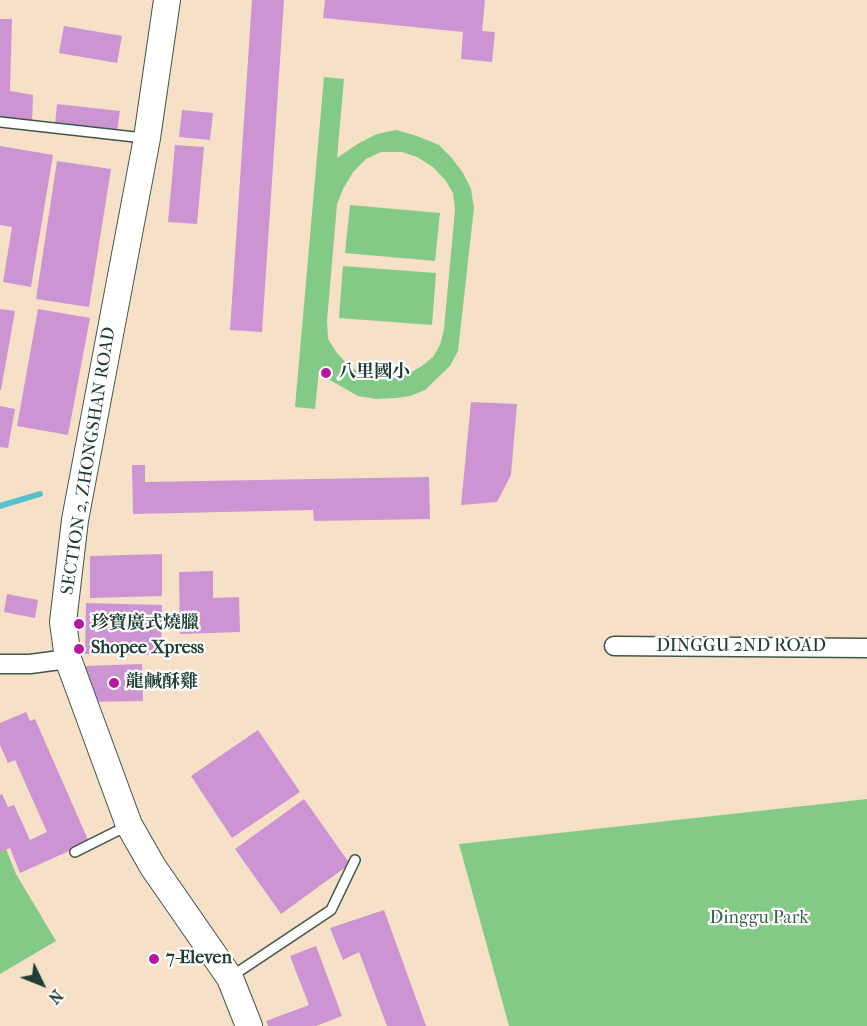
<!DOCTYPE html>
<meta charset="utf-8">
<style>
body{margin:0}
#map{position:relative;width:867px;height:1026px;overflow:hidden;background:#f6e0c8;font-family:"IM FELL French Canon",serif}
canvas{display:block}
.north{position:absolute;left:12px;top:954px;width:60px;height:60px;-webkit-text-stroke:4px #fff;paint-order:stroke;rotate:133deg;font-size:16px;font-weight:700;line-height:24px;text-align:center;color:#1f3d34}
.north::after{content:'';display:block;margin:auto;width:21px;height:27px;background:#1f3d34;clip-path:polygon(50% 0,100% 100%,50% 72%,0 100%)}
</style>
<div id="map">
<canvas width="867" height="1026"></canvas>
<div class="north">N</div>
</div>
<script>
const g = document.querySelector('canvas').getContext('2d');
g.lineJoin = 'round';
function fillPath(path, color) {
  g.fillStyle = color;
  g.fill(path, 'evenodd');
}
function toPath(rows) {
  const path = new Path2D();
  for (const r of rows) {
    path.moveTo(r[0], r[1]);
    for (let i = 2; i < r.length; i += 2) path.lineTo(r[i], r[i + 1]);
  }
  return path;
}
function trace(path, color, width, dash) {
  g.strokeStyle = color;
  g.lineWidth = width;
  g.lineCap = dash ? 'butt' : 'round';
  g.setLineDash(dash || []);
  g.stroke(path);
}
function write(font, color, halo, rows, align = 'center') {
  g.font = font + ' "IM FELL French Canon","Noto Serif TC",serif';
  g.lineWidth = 4.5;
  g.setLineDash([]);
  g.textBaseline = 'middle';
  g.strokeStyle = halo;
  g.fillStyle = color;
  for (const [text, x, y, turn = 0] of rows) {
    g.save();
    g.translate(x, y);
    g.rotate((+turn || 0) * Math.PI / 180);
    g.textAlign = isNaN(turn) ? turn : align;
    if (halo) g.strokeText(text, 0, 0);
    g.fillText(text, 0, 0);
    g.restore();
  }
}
const green = toPath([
 [324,77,344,79,337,158,359,143,377,134,396,130,417,136,439,145,451,157,463,173,471,189,474,208,458,351,450,366,425,390,410,396,396,398,376,399,358,396,330,380,319,370,315,409,295,407],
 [381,152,402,152,417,157,433,167,446,181,453,193,455,210,444,329,440,345,433,357,422,366,410,373,396,377,381,379,365,376,349,366,337,353,328,339,327,321,337,204,343,189,353,172,366,159],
 [350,205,440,213,435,261,345,253],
 [343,266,436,273,432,325,339,318],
 [867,799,867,1026,509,1026,459,844],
 [0,834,16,874,56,941,0,974]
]);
const stream = toPath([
 [0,506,40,494]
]);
const building = toPath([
 [252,0,284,0,262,332,230,330],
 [325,0,485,0,482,31,495,32,492,62,461,59,463,32,323,18],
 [0,19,12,19,10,91,33,95,32,123,0,117],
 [64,26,122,36,117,63,59,53],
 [57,104,120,111,117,132,55,125],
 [182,110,213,113,210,140,179,137],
 [175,145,204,147,197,224,168,222],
 [0,146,53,155,31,287,3,282,12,227,0,225],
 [57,161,111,169,89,307,36,299],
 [0,309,15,311,1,390,0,390],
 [38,309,90,318,68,435,17,426],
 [471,402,517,404,511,475,497,502,461,505],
 [0,406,15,409,8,448,0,447],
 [132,465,145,465,145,482,429,477,430,519,314,521,313,510,133,514],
 [162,554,162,596,90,598,90,556],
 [213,571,213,598,239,597,240,632,180,634,179,572],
 [7,594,38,600,35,618,4,612],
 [86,603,162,605,161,655,85,654],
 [142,664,143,701,86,702,85,666],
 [26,712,30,721,35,719,89,842,20,873,10,848,0,852,0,795,2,794,8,807,14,805,30,840,47,832,15,760,8,763,0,745,0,723],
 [258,730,300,792,232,838,191,776],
 [304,799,350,864,281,914,235,849],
 [384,910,426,1026,387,1026,359,952,343,960,330,928],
 [316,946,342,1016,316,1026,268,1026,266,1021,309,1005,290,956]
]);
const lane = toPath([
 [0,122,144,138],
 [75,852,129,825],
 [232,976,331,910,355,860]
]);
const street = toPath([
 [614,646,867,648],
 [0,664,30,664,68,659]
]);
const secondary = toPath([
 [167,0,147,138,75,520,63,622,68,659,129,825,153,867,230,978,249,1026]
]);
const markers = [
 [326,373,6,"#b5179e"],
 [79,624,6,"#b5179e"],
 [79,649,6,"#b5179e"],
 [114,683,6,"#b5179e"],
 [154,959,6,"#b5179e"]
];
const poiNames = [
 ["八里國小",338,373],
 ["珍寶廣式燒臘",91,624],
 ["Shopee Xpress",91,649],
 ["龍鹹酥雞",126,683],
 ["7-Eleven",166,959]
];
const streetNames = [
 ["SECTION 2, ZHONGSHAN ROAD",89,461,-81],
 ["DINGGU 2ND ROAD",741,647]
];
const parkNames = [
 ["Dinggu Park",759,919]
];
fillPath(green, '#83ca86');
trace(stream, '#55c1ce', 6);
fillPath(building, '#cd94d3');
trace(lane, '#3f554a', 12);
trace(street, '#3f554a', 21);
trace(secondary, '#3f554a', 28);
trace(lane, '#fff', 9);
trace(street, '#fff', 18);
trace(secondary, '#fff', 26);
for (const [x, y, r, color] of markers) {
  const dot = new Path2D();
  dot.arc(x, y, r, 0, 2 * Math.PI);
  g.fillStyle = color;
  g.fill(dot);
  trace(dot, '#fff', 2);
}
write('bold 18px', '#1f3d34', '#fff', poiNames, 'left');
write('18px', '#1f3d34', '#fff', streetNames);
write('18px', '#386048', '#fff', parkNames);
</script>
